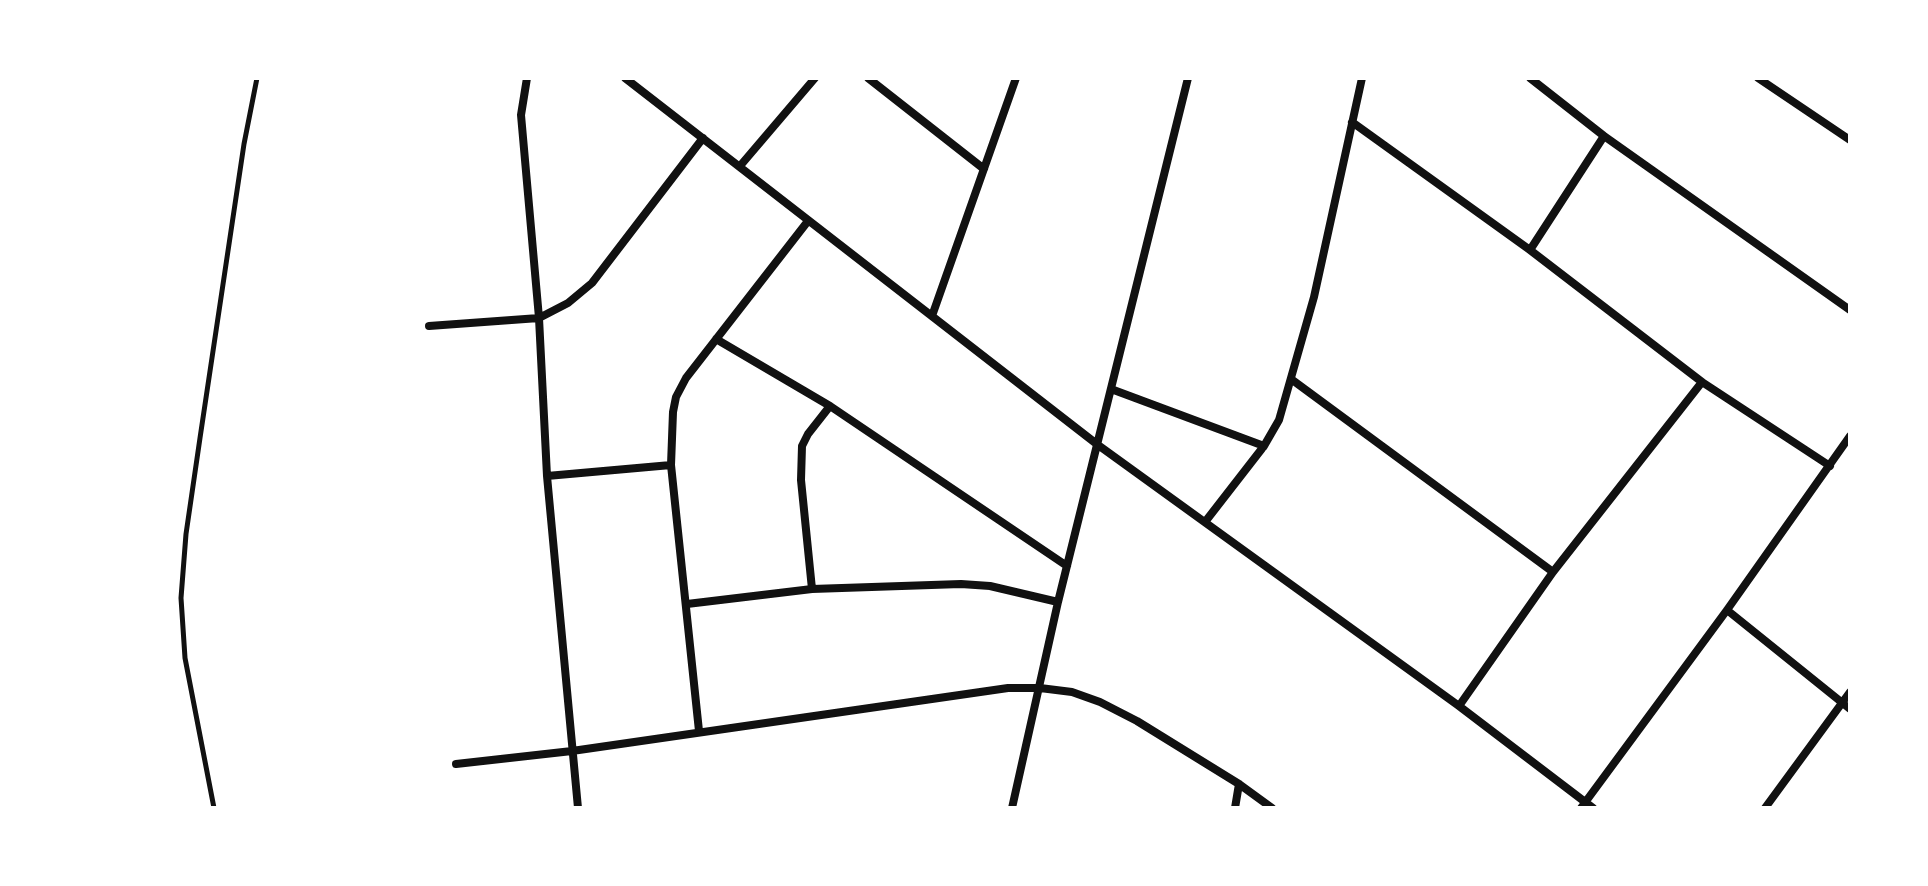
<!DOCTYPE html>
<style>
body{margin:0}
#map{position:relative;width:1928px;height:886px;overflow:hidden;background:#fff;font-family:Figtree,sans-serif}
canvas{display:block}
.frame{position:absolute;inset:0;border:80px solid #fff;pointer-events:none}
</style>
<div id="map">
<canvas width="1928" height="886"></canvas>
<div class="frame"></div>
</div>
<script>
const g = document.querySelector('canvas').getContext('2d');
g.lineJoin = 'round';
function toPath(rows) {
  const path = new Path2D();
  for (const r of rows) {
    path.moveTo(r[0], r[1]);
    for (let i = 2; i < r.length; i += 2) path.lineTo(r[i], r[i + 1]);
  }
  return path;
}
function trace(path, color, width, dash) {
  g.strokeStyle = color;
  g.lineWidth = width;
  g.lineCap = dash ? 'butt' : 'round';
  g.setLineDash(dash || []);
  g.stroke(path);
}
const path = toPath([
 [214,808,185,658,181,598,186,534,200,438,244,144,257,78]
]);
const minor = toPath([
 [527,78,521,115,539,318,547,476,578,808],
 [625,78,1098,445,1459,706,1593,808],
 [868,78,984,169],
 [1530,78,1604,136,1850,310],
 [1758,78,1850,140],
 [1352,122,1530,250,1702,382,1830,466],
 [740,166,815,78],
 [1530,250,1604,136],
 [932,316,1016,78],
 [429,326,539,318,568,303,592,283,703,138],
 [716,339,830,406,1067,566],
 [1291,379,1553,572],
 [1111,389,1264,446],
 [547,476,671,465],
 [1205,522,1264,446,1279,420,1314,297,1362,78],
 [812,589,801,480,802,446,808,434,830,406],
 [687,604,812,589,961,584,990,586,1058,602],
 [1727,610,1850,709],
 [1459,706,1553,572,1702,382],
 [699,731,671,465,673,412,676,397,686,378,808,221],
 [456,764,572,751,1008,688,1040,688,1072,692,1100,702,1137,721,1239,784,1272,808],
 [1012,808,1058,602,1188,78],
 [1235,808,1239,784],
 [1581,808,1727,610,1850,436],
 [1765,808,1850,692]
]);
trace(path, '#111', 5);
trace(minor, '#111', 8);
</script>
